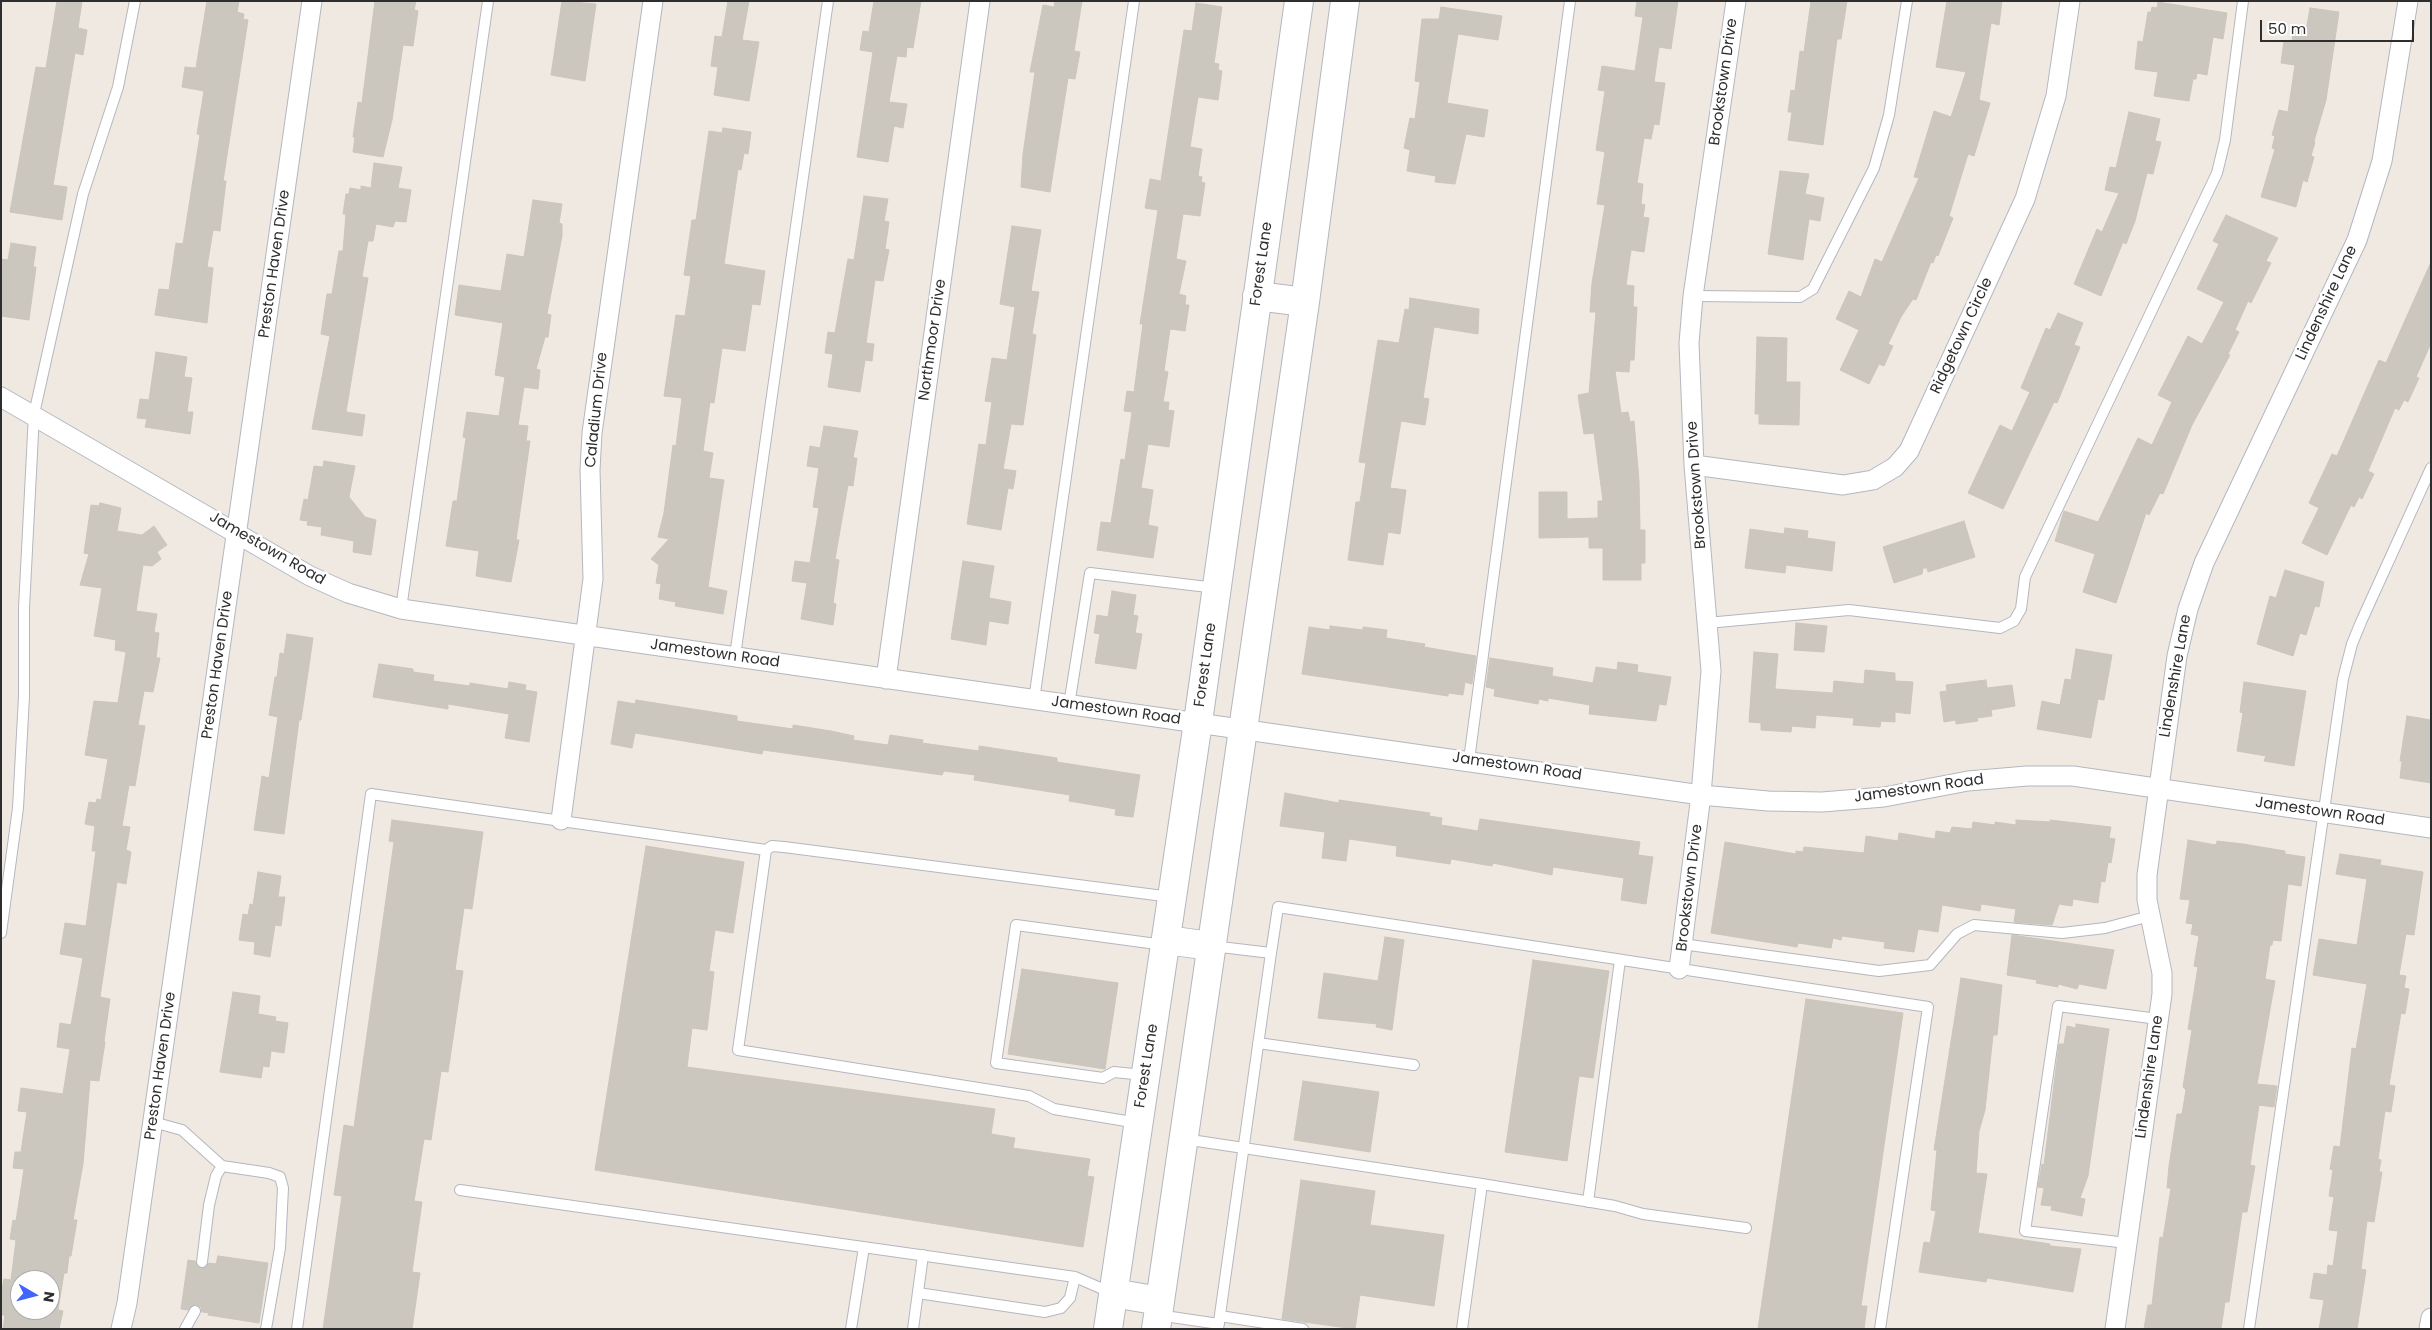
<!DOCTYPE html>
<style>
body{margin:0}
#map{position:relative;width:2432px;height:1330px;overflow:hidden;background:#efe9e1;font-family:Poppins,sans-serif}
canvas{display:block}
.frame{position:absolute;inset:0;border:2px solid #2e2e2e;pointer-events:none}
.north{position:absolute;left:10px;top:1270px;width:50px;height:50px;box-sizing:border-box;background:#fff;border:1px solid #ababab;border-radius:50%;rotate:98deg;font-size:14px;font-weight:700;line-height:20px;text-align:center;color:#2e2e2e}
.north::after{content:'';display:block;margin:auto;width:18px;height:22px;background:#4264fb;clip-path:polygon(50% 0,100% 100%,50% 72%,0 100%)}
.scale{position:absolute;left:2260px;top:20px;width:154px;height:22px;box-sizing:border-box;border:2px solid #2e2e2e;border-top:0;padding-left:6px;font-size:15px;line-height:18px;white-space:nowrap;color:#2e2e2e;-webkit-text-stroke:4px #fff;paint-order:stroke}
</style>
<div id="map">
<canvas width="2432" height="1330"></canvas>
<div class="frame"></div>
<div class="north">N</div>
<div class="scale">50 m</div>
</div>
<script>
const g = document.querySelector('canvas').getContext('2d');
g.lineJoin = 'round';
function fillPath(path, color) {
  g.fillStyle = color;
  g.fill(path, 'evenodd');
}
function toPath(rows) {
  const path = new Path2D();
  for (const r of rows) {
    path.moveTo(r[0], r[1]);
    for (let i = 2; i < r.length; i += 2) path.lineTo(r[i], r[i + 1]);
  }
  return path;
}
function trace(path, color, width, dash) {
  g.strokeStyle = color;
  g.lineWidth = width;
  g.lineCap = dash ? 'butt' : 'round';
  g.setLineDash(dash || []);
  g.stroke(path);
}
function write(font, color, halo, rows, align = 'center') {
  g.font = font + ' Poppins,sans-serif';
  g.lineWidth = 5;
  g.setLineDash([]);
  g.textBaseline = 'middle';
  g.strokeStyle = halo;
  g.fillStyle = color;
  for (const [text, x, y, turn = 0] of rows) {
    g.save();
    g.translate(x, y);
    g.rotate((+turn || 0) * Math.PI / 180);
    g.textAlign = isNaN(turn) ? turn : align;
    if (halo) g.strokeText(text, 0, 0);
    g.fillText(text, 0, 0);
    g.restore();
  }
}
const building = toPath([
 [57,1,82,1,78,28,87,30,83,55,75,53,53,185,67,187,62,220,10,212,36,67,46,68,57,1],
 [207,1,239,1,237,12,244,14,243,19,248,20,223,181,226,181,220,231,213,230,207,267,213,268,207,323,155,315,159,289,169,290,176,243,183,244,200,135,197,134,204,91,182,87,185,67,196,68,207,1],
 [375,1,416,1,414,10,418,11,413,46,403,45,392,120,383,157,353,152,355,137,353,137,358,102,362,103,375,1],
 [562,1,596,4,585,81,551,75,562,1],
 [728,1,749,1,742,40,759,42,749,101,714,95,718,67,711,66,715,36,722,37,728,1],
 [874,1,921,1,913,48,907,47,906,57,897,56,889,102,907,104,903,128,894,126,888,162,857,157,873,52,860,50,863,31,869,32,874,1],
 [1055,1,1082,1,1074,51,1080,52,1075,79,1068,78,1050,192,1021,187,1023,154,1035,72,1030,72,1043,5,1054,7,1055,1],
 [1637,1,1678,1,1671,49,1659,47,1654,82,1665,83,1659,125,1654,124,1651,139,1644,138,1637,183,1643,184,1641,204,1645,205,1643,217,1649,218,1644,252,1631,250,1626,285,1634,286,1633,307,1637,307,1634,360,1630,360,1629,372,1615,371,1621,413,1628,412,1630,422,1634,421,1639,481,1640,530,1645,530,1645,563,1641,563,1641,580,1603,580,1603,548,1589,548,1589,537,1539,538,1539,492,1567,492,1567,519,1598,518,1598,501,1603,501,1594,433,1584,434,1578,395,1589,393,1596,312,1590,312,1592,283,1605,205,1597,204,1605,152,1596,150,1605,91,1598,90,1602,66,1635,71,1643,17,1635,16,1637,1],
 [1811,1,1847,1,1841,39,1837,39,1823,145,1788,140,1792,112,1788,112,1791,90,1795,91,1800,51,1804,52,1811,1],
 [1947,1,2002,1,1999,25,1991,23,1979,100,1990,103,1974,156,1968,154,1949,216,1953,218,1938,256,1936,255,1933,263,1931,262,1916,300,1913,299,1901,317,1888,344,1893,346,1884,366,1879,364,1869,384,1840,370,1859,330,1836,319,1849,291,1861,297,1875,259,1882,262,1919,178,1914,177,1934,111,1951,117,1966,72,1936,67,1947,1],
 [2158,2,2227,13,2223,39,2213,37,2207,75,2197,73,2196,79,2193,79,2189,101,2154,96,2158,72,2135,69,2138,41,2143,42,2148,12,2151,12,2152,7,2157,8,2158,2],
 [1196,3,1222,7,1214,63,1219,64,1218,70,1222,71,1218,100,1198,97,1190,147,1202,149,1198,176,1202,177,1201,182,1205,183,1200,216,1183,214,1176,259,1186,261,1179,294,1186,296,1185,305,1189,305,1185,331,1170,329,1164,371,1168,372,1163,402,1169,402,1168,410,1174,411,1169,447,1148,444,1141,488,1153,490,1148,525,1158,527,1153,558,1097,550,1101,522,1111,523,1121,459,1125,460,1132,412,1124,411,1127,391,1134,392,1143,324,1140,324,1158,210,1145,208,1150,179,1161,181,1184,30,1192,31,1196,3],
 [1441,7,1502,16,1498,40,1458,34,1447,103,1488,110,1484,137,1466,134,1455,184,1435,182,1436,176,1407,171,1410,150,1404,148,1410,118,1415,119,1420,82,1415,81,1422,19,1439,19,1441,7],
 [2310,8,2339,12,2326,100,2314,141,2315,142,2311,156,2314,157,2307,182,2303,180,2296,207,2261,197,2275,149,2272,148,2275,136,2272,135,2279,110,2288,112,2295,65,2281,63,2284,41,2292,42,2294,25,2307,26,2310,8],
 [2129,112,2160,119,2155,141,2161,142,2153,174,2147,173,2135,221,2126,244,2123,242,2101,296,2074,284,2097,229,2102,232,2119,193,2105,190,2110,167,2116,168,2129,112],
 [723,128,751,132,748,154,744,153,741,170,738,169,724,264,765,271,760,305,752,304,745,351,722,348,714,403,710,402,703,451,713,453,709,478,724,480,708,587,727,591,723,614,675,606,676,602,659,599,661,584,656,583,659,565,651,559,669,539,658,537,664,513,673,445,676,446,682,398,664,396,676,315,685,316,691,276,684,275,692,220,696,220,709,131,722,133,723,128],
 [374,163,402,167,398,188,411,190,406,222,395,221,393,227,376,224,373,241,368,241,362,277,368,278,346,412,365,415,362,436,312,429,330,336,321,334,327,294,332,294,339,251,343,251,346,214,343,214,346,194,349,194,350,188,361,190,361,186,371,188,374,163],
 [1780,171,1809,174,1805,194,1824,198,1820,221,1809,219,1803,260,1768,254,1780,171],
 [864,196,888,199,884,221,889,222,885,249,889,250,883,281,875,280,866,343,874,344,872,361,865,360,860,392,828,387,833,354,825,353,828,332,835,333,848,259,854,260,864,196],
 [533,200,562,204,559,223,562,224,562,236,547,314,551,315,548,337,545,337,536,369,540,370,538,389,524,387,518,425,528,426,526,441,530,441,516,540,519,540,511,582,476,576,479,551,446,546,453,501,457,501,466,438,463,437,467,412,499,416,505,377,495,375,503,323,455,315,459,285,501,291,507,254,524,257,533,200],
 [2226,215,2278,238,2266,261,2271,263,2251,303,2248,301,2235,330,2239,332,2228,354,2230,355,2192,425,2163,494,2160,493,2149,515,2146,513,2116,603,2083,592,2095,554,2055,541,2064,511,2098,522,2138,438,2152,445,2172,402,2158,395,2188,336,2202,344,2224,302,2197,289,2219,244,2213,241,2226,215],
 [1012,226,1041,230,1031,291,1039,292,1032,334,1036,335,1023,425,1011,424,1003,469,1016,471,1013,489,1008,488,1001,530,967,524,979,444,986,445,992,402,985,401,992,358,1007,360,1015,307,1000,304,1012,226],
 [11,243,36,247,33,267,36,267,29,320,1,316,1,259,8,260,11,243],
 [2431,262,2431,343,2416,377,2419,378,2408,402,2404,400,2399,410,2395,408,2368,471,2374,474,2362,499,2359,497,2354,507,2351,505,2327,555,2302,543,2319,508,2309,503,2332,454,2337,456,2379,360,2386,363,2431,262],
 [1410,298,1479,309,1478,334,1434,327,1423,398,1429,399,1425,425,1401,421,1390,488,1406,490,1400,534,1388,532,1383,565,1348,560,1356,502,1360,502,1366,463,1359,462,1378,340,1399,343,1405,309,1409,310,1410,298],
 [2058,313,2083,323,2074,345,2080,347,2057,403,2054,402,2003,509,1968,493,2000,425,2012,431,2030,392,2021,388,2046,328,2050,330,2058,313],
 [1757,337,1787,338,1786,382,1800,382,1799,425,1759,424,1759,414,1755,414,1757,337],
 [156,352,187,357,184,377,192,378,187,412,193,412,190,434,145,427,147,419,137,418,140,399,149,400,156,352],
 [824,426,858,431,853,458,857,458,853,486,848,485,835,559,839,560,833,603,836,604,833,625,801,619,807,583,792,581,795,561,810,563,819,508,813,507,819,468,807,466,810,446,820,448,824,426],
 [324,461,355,466,349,497,365,517,376,520,371,555,353,552,354,541,321,535,322,527,307,525,308,521,300,520,304,499,308,500,314,466,323,467,324,461],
 [100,503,121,508,117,531,142,535,154,526,167,545,157,552,161,559,152,566,143,565,136,611,157,614,154,632,159,633,156,658,160,658,153,692,144,691,138,725,145,726,135,786,129,785,122,826,130,827,126,850,131,852,126,884,117,882,100,997,110,999,104,1041,105,1042,99,1081,90,1080,83,1164,73,1220,77,1220,71,1256,69,1256,67,1273,64,1273,58,1310,63,1311,59,1329,3,1329,5,1315,1,1315,1,1293,4,1279,11,1280,16,1240,10,1239,13,1220,16,1221,24,1169,13,1168,15,1152,21,1152,27,1112,18,1111,21,1088,63,1094,70,1049,57,1047,60,1023,71,1025,83,958,60,954,65,923,86,926,96,851,92,851,95,826,85,824,89,802,96,803,97,799,101,800,108,759,85,755,94,701,118,703,126,652,115,650,116,640,94,636,102,588,80,585,89,554,84,553,91,505,99,506,100,503],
 [20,1280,50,1280,50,1310,20,1310,20,1280],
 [1964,521,1975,557,1928,572,1927,568,1923,568,1922,574,1894,583,1883,547,1964,521],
 [1785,528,1808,531,1807,538,1835,542,1832,571,1786,565,1785,573,1745,568,1750,529,1784,534,1785,528],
 [963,561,994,566,989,598,1011,602,1008,624,989,621,986,645,951,639,963,561],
 [2285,570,2324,582,2319,607,2315,606,2306,635,2300,633,2293,656,2257,644,2270,596,2276,598,2285,570],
 [1112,591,1136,595,1133,615,1138,616,1135,633,1142,634,1136,669,1095,663,1100,634,1094,633,1097,615,1108,617,1112,591],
 [1796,623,1827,626,1824,652,1794,650,1796,623],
 [1330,626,1363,630,1363,627,1387,630,1386,638,1425,644,1424,647,1476,656,1472,684,1465,682,1463,695,1448,693,1448,696,1302,674,1309,627,1330,630,1330,626],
 [287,634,313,638,301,720,299,720,284,834,254,830,262,776,269,778,278,717,269,715,275,677,277,677,280,653,284,654,287,634],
 [2076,649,2112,655,2104,700,2098,699,2091,738,2037,729,2042,701,2060,705,2065,679,2071,680,2076,649],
 [1754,652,1778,654,1775,689,1833,693,1834,681,1864,684,1865,670,1895,673,1895,681,1913,682,1910,714,1895,712,1895,722,1881,721,1880,727,1853,725,1854,718,1816,715,1815,728,1792,726,1791,732,1761,730,1761,723,1749,722,1754,652],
 [1490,658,1553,668,1552,676,1593,683,1596,667,1617,670,1618,662,1638,665,1637,672,1671,677,1666,705,1659,704,1656,721,1589,714,1590,705,1548,698,1548,701,1539,699,1538,704,1494,696,1495,689,1486,687,1490,658],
 [379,664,413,669,413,672,434,675,433,681,470,686,470,683,508,689,509,682,526,685,525,690,537,692,529,742,505,738,509,714,448,704,448,709,373,697,379,664],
 [1986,680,1987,688,2012,685,2015,706,1991,710,1992,716,1977,718,1978,721,1956,724,1956,720,1944,722,1940,692,1947,691,1946,685,1986,680],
 [2244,682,2306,691,2294,766,2264,761,2266,756,2237,751,2243,713,2240,712,2244,682],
 [636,700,737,716,737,721,793,729,793,725,831,731,854,736,853,740,888,745,890,735,923,740,922,743,979,751,979,746,1057,758,1057,762,1140,775,1133,817,1115,815,1116,809,1069,801,1070,795,974,780,975,775,944,771,942,775,763,750,762,754,635,733,632,748,611,744,618,701,635,704,636,700],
 [2407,716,2431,720,2431,783,2400,778,2402,761,2400,761,2407,716],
 [1285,793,1339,803,1339,800,1430,813,1429,816,1442,818,1441,825,1478,831,1480,819,1640,842,1638,855,1653,857,1646,904,1621,900,1624,878,1553,867,1552,875,1493,863,1492,866,1451,859,1450,864,1396,856,1397,846,1349,839,1346,861,1322,858,1325,832,1280,826,1285,793],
 [392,820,483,832,472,909,464,908,455,970,463,971,448,1072,441,1071,431,1140,424,1139,414,1201,422,1202,412,1272,420,1273,412,1329,323,1329,342,1196,334,1195,344,1125,354,1127,394,842,389,841,392,820],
 [2016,820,2050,822,2050,820,2111,827,2109,838,2115,839,2111,863,2108,862,2105,882,2101,881,2098,903,2073,899,2072,906,2059,904,2052,925,2014,922,2016,909,1981,904,1980,911,1942,905,1938,932,1918,929,1914,952,1884,948,1885,942,1842,936,1841,940,1833,938,1831,948,1798,943,1797,947,1711,933,1725,842,1796,854,1796,851,1803,852,1804,847,1864,853,1866,836,1898,841,1899,833,1935,839,1936,831,1950,833,1952,827,1972,829,1973,822,1995,825,1995,822,2016,825,2016,820],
 [2188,840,2216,845,2217,841,2243,844,2285,851,2285,854,2305,857,2301,886,2288,884,2281,941,2273,940,2272,945,2270,945,2265,979,2275,981,2257,1084,2277,1086,2274,1107,2259,1105,2250,1165,2255,1166,2247,1212,2242,1212,2229,1302,2225,1302,2221,1329,2144,1329,2148,1305,2152,1305,2160,1237,2163,1238,2171,1188,2167,1188,2169,1166,2177,1114,2182,1114,2186,1090,2183,1087,2192,1030,2188,1029,2198,967,2194,966,2199,936,2191,934,2193,924,2186,923,2190,900,2180,899,2188,840],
 [646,846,744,862,733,933,715,930,709,971,714,972,707,1030,692,1028,687,1067,995,1109,991,1134,1015,1138,1013,1148,1090,1159,1087,1176,1094,1177,1083,1247,595,1170,646,846],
 [2340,854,2381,860,2380,865,2423,872,2414,935,2406,934,2399,975,2406,976,2404,988,2409,989,2405,1014,2401,1013,2389,1085,2395,1086,2391,1112,2385,1111,2378,1159,2381,1160,2379,1172,2382,1172,2374,1222,2367,1221,2361,1269,2366,1270,2357,1329,2319,1329,2324,1300,2310,1298,2314,1273,2327,1275,2328,1265,2333,1266,2338,1231,2329,1230,2334,1197,2329,1196,2333,1170,2330,1169,2334,1146,2340,1147,2352,1048,2356,1049,2367,984,2313,975,2319,939,2357,945,2367,879,2336,874,2340,854],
 [258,872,281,876,278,897,285,897,281,926,275,925,270,957,254,954,255,942,239,940,243,914,248,915,250,904,253,905,258,872],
 [2012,935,2114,950,2106,989,2079,984,2077,989,2058,984,2058,987,2036,983,2037,980,2007,975,2012,935],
 [1385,937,1404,940,1392,1030,1376,1027,1377,1024,1318,1018,1324,973,1378,981,1385,937],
 [1533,960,1609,971,1593,1078,1579,1076,1567,1161,1505,1152,1533,960],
 [1022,969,1118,983,1105,1069,1008,1054,1022,969],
 [1961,978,2002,985,1997,1035,1993,1035,1985,1110,1979,1131,1976,1173,1987,1174,1978,1233,2050,1244,2050,1246,2081,1249,2073,1292,1987,1278,1986,1282,1919,1272,1924,1242,1930,1243,1936,1211,1931,1210,1937,1150,1934,1150,1961,978],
 [233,992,260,996,258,1014,276,1017,275,1021,288,1023,284,1053,271,1051,269,1067,263,1066,261,1078,220,1072,233,992],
 [1806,999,1903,1013,1861,1306,1867,1306,1864,1329,1758,1329,1806,999],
 [2076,1024,2109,1029,2088,1176,2080,1198,2085,1199,2082,1216,2051,1210,2052,1206,2041,1205,2044,1188,2038,1187,2042,1164,2044,1165,2059,1044,2064,1044,2067,1026,2076,1028,2076,1024],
 [1303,1081,1379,1092,1370,1152,1294,1140,1303,1081],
 [1301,1180,1375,1191,1370,1225,1444,1235,1434,1306,1360,1295,1355,1329,1282,1319,1301,1180],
 [218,1256,268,1263,259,1323,208,1315,209,1313,202,1312,201,1307,195,1304,188,1310,181,1309,188,1260,195,1261,198,1267,204,1268,209,1263,216,1264,218,1256]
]);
const lane = toPath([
 [1693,296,1800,297,1813,289,1874,168,1889,115,1907,1],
 [401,609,488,1],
 [1707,623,1849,610,2000,628,2014,621,2021,609,2025,577,2217,173,2225,140,2243,1],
 [735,656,828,1],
 [1034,700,1134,1],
 [1069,705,1090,573,1216,588],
 [1469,760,1570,1],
 [766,850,772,846,784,847,1171,897],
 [1,933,18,808,24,696,24,608,34,414,83,194,118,87,135,1],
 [1682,944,1879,971,1930,965,1957,934,1974,925,2062,933,2105,928,2150,916],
 [1212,946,1271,953,1278,907,1928,1007,1880,1329],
 [1258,1043,1414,1065],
 [1144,1075,1114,1072,1103,1078,996,1063,1016,925,1164,945],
 [153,1122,182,1130,222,1166],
 [1184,1139,1482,1184,1615,1206,1643,1214,1746,1228],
 [460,1190,1075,1277,1112,1293],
 [1588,1202,1620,960],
 [2127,1243,2025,1231,2058,1006,2158,1019],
 [202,1262,209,1205,216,1176,222,1166,269,1173,280,1177,283,1188,280,1248,266,1329],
 [918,1293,1045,1312,1061,1308,1070,1298,1075,1277],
 [1158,1315,1219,1324],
 [1220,1316,1303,1329],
 [185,1329,195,1311],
 [297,1329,371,794,766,850,738,1050,1029,1096,1054,1109,1138,1123],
 [851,1329,864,1247],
 [913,1329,923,1255],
 [1218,1329,1271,953],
 [1462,1329,1482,1184],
 [2249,1329,2343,679,2352,644,2361,622,2431,468]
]);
const street = toPath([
 [1,397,310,576,348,593,401,609,1701,795,1768,801,1822,802,1884,797,1968,781,2027,776,2073,776,2431,828],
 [1694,465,1843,485,1873,480,1895,467,1909,451,2025,199,2056,96,2070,1],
 [886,679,980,1],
 [561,820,593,579,590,470,592,433,653,1],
 [1679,969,1701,795,1711,671,1694,465,1689,343,1693,296,1736,1],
 [121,1329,127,1303,312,1],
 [2115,1329,2162,994,2162,973,2147,900,2147,875,2177,656,2188,609,2204,563,2357,240,2382,161,2408,1],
 [2429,1329,2431,1318]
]);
const secondary = toPath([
 [1257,296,1305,302],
 [1166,940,1211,946],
 [1113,1293,1160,1301],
 [1108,1329,1198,722,1299,1],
 [1156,1329,1305,302,1345,1]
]);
const streetNames = [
 ["Brookstown Drive",1724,82,-82],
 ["Preston Haven Drive",275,264,-82],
 ["Forest Lane",1262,264,-82],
 ["Lindenshire Lane",2327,303,-65],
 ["Ridgetown Circle",1962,336,-65],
 ["Northmoor Drive",933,340,-82],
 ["Caladium Drive",597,410,-84],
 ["Brookstown Drive",1697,485,-94],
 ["Jamestown Road",267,549,30],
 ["Jamestown Road",715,654,8],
 ["Preston Haven Drive",218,665,-82],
 ["Forest Lane",1206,665,-82],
 ["Lindenshire Lane",2176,676,-80],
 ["Jamestown Road",1116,711,8],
 ["Jamestown Road",1517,767,8],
 ["Jamestown Road",1919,789,-8],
 ["Jamestown Road",2320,812,8],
 ["Brookstown Drive",1690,888,-83],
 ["Preston Haven Drive",161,1066,-82],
 ["Forest Lane",1147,1066,-81],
 ["Lindenshire Lane",2150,1077,-82]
];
fillPath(building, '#cbc7bf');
trace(building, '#cbc5ba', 1);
trace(lane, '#b4b7c1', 12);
trace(street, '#b4b7c1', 21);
trace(secondary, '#b4b7c1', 30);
trace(lane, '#fff', 10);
trace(street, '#fff', 19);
trace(secondary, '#fff', 28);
write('15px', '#2e2e2e', '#fff', streetNames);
</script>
